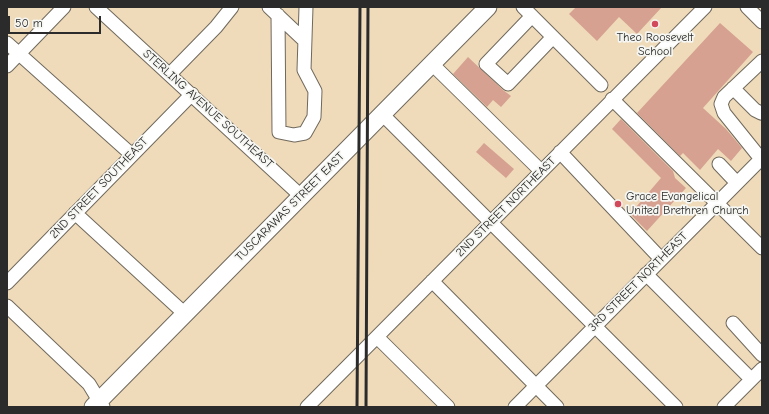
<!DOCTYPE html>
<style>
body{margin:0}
#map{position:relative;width:769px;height:414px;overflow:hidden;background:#efdbba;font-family:"Comic Neue",sans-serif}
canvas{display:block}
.frame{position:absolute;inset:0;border:8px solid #2b2b2b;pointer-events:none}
.scale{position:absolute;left:8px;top:16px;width:93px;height:18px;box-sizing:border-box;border:2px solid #2b2b2b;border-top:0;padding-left:5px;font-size:12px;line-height:14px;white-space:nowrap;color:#2b2b2b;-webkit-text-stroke:3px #f6f6f2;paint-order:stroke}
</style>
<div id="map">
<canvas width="769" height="414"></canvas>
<div class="frame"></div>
<div class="scale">50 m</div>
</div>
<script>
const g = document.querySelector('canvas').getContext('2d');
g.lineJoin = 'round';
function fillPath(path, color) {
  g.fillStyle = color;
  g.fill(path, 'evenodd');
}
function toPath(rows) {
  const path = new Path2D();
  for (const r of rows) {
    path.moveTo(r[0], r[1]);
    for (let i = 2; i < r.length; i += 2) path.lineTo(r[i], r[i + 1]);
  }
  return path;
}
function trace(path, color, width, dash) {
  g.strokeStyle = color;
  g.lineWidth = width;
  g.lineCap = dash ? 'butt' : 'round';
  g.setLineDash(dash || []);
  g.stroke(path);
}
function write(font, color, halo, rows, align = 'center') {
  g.font = font + ' "Comic Neue",sans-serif';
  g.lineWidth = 3.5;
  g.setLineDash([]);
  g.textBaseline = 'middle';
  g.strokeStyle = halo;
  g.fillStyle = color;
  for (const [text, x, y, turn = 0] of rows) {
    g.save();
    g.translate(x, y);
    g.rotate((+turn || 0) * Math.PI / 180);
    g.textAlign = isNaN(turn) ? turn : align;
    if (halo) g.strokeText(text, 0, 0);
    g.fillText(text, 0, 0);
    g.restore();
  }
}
const building = toPath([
 [576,7,662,7,637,34,619,17,597,41,569,14],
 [720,23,753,52,703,108,726,129,742,148,731,161,718,149,700,170,683,153,680,156,637,113],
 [468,57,503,90,511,96,501,107,493,100,487,107,453,74],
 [621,119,673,171,675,178,686,188,647,231,630,214,661,178,612,129],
 [484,143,514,169,506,178,476,152]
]);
const minor = toPath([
 [96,7,301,196],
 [269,7,305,41],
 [523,7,601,85],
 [747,7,762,22],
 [278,15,279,132,294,135,305,133,314,117,315,91,304,70,306,7],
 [532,16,486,64,508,84,553,37],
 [7,43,132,155],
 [432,64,541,171],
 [7,66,64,7],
 [170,74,216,27,232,7],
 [733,88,755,110,761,113,762,112],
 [612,99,762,248],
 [382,114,676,407],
 [560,152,661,259],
 [761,159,724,113,721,104,724,97,762,61],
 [719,164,737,183],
 [75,213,185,314],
 [646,274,751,379],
 [432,281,557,407],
 [7,283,192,94],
 [7,306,89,384,103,407],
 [733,323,762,355],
 [377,337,448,407],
 [307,407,705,7],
 [515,407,762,158],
 [724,407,762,369]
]);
const major = toPath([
 [93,407,488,7]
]);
const rail = toPath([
 [357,407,360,7],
 [366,407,368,7]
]);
const markers = [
 [655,24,4,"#d1495b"],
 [618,204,4,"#d1495b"]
];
const poiNames = [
 ["Theo Roosevelt",655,38],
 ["School",655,52],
 ["Grace Evangelical",626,197,"left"],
 ["United Brethren Church",626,211,"left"]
];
const streetNames = [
 ["STERLING AVENUE SOUTHEAST",208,109,42],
 ["2ND STREET SOUTHEAST",99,188,-46],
 ["TUSCARAWAS STREET EAST",290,207,-45],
 ["2ND STREET NORTHEAST",506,207,-45],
 ["3RD STREET NORTHEAST",638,282,-45]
];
fillPath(building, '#d6a191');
trace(minor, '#70695d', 15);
trace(major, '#70695d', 19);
trace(minor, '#fff', 13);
trace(major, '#fff', 17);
trace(rail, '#2b2b2b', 3);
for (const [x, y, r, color] of markers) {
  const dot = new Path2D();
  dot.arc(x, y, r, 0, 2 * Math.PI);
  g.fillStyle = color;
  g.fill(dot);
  trace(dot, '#f6f6f2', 1.5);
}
write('12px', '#2b2b2b', '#f6f6f2', poiNames);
write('12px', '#2b2b2b', '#f6f6f2', streetNames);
</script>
